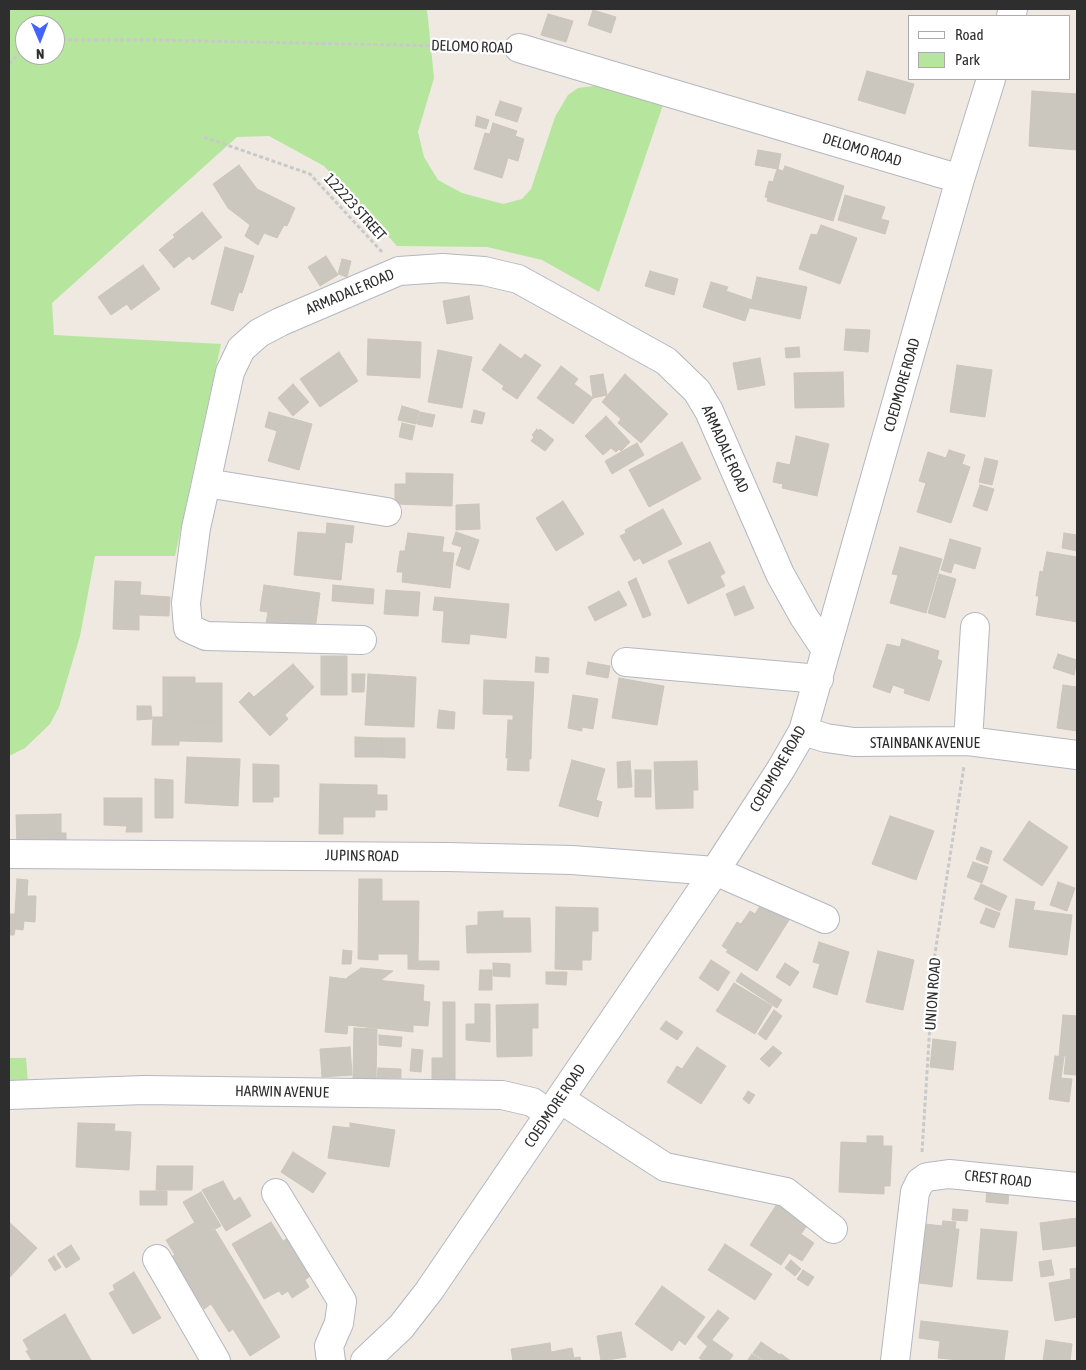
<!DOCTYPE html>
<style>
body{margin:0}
#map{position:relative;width:1086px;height:1370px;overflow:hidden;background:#efe9e1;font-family:"Asap Condensed",sans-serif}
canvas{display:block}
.frame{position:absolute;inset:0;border:10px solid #2e2e2e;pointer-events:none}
.legend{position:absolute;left:908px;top:15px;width:162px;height:65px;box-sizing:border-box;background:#fff;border:1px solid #ababab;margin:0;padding:6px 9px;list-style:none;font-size:15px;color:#2e2e2e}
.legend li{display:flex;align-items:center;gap:10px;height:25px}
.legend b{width:25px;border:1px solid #ababab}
.north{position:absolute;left:15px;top:15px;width:50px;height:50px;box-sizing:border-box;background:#fff;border:1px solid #ababab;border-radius:50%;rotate:179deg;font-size:14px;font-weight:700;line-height:20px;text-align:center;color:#2e2e2e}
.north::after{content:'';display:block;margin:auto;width:18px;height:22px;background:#4264fb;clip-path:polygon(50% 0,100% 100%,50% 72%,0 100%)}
</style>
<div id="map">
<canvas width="1086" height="1370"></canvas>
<div class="frame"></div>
<ul class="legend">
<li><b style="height:6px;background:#fff"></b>Road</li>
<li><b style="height:14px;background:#b6e59e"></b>Park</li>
</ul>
<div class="north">N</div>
</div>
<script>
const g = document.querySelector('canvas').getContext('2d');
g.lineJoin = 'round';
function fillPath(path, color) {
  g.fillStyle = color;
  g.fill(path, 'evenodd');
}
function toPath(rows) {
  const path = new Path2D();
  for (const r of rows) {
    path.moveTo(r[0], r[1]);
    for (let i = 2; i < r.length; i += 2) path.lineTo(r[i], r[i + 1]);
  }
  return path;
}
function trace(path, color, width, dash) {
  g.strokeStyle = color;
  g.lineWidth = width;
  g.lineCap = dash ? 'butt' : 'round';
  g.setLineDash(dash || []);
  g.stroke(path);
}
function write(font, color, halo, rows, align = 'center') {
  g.font = font + ' "Asap Condensed",sans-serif';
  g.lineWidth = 4.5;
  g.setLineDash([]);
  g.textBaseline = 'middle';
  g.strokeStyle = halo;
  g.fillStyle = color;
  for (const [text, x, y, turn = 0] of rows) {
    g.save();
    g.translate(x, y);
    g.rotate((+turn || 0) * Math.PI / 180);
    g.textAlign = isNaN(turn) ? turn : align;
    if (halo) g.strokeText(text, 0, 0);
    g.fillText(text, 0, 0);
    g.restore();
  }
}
const green = toPath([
 [9,9,427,9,434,78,418,132,424,157,438,180,462,193,503,204,522,199,531,189,555,117,568,95,578,88,610,84,664,102,599,292,542,260,487,247,397,246,324,166,269,136,237,137,52,303,54,335,221,344,175,556,95,556,80,636,59,707,50,724,25,748,9,756],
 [25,25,55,25,55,55,25,55],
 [9,1058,26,1058,28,1083,9,1083]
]);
const building = toPath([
 [593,10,616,17,611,33,588,25,593,10],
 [548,14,573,21,566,42,541,35,548,14],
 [867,71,914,84,905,114,858,100,867,71],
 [1032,91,1077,94,1077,150,1029,146,1032,91],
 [500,101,522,108,517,122,495,115,500,101],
 [477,116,489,120,486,129,475,126,477,116],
 [493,123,517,131,515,136,524,139,518,161,508,158,502,178,474,169,485,133,490,134,493,123],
 [758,150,781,154,778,169,755,165,758,150],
 [239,165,257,189,295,208,287,226,284,225,277,238,264,233,258,245,245,236,250,225,228,208,213,184,239,165],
 [785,166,844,186,833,221,767,201,768,198,765,197,769,181,773,182,777,169,783,171,785,166],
 [845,195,885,207,881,219,889,221,885,234,838,220,845,195],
 [202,212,222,237,193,260,189,256,174,268,159,250,175,237,173,235,202,212],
 [821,225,857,238,840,284,799,269,811,234,817,235,821,225],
 [225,247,254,256,242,293,239,292,233,311,211,304,225,247],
 [326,256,338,275,320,286,308,267,326,256],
 [342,259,351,261,347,277,338,274,342,259],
 [143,265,160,289,131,310,127,304,111,315,98,297,143,265],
 [650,271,678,279,674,295,645,286,650,271],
 [757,277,807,287,800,319,750,308,757,277],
 [711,282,728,287,726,291,752,300,745,321,703,307,711,282],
 [469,296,473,319,447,324,443,301,469,296],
 [846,329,870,330,868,352,844,350,846,329],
 [368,339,421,342,420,378,367,375,368,339],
 [500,344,521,359,525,354,541,365,517,399,502,389,504,386,482,370,500,344],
 [799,347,800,357,786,358,785,348,799,347],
 [438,350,472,357,462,408,428,402,438,350],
 [339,352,358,381,320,407,300,379,339,352],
 [760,358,765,385,738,390,733,363,760,358],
 [957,365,992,370,985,417,950,412,957,365],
 [561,366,578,379,574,384,593,398,573,424,537,398,561,366],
 [843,372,844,407,795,408,794,373,843,372],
 [603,374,607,395,593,398,590,376,603,374],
 [625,374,668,414,641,443,618,423,621,419,602,402,625,374],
 [293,384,309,402,293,416,278,398,293,384],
 [402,406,419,411,416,424,398,420,402,406],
 [474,410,485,413,482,424,471,422,474,410],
 [269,412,312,424,299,470,268,461,277,431,265,427,269,412],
 [420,412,435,415,432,427,417,424,420,412],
 [606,416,630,442,621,451,619,449,616,452,611,448,603,455,585,436,606,416],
 [402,423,415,426,412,440,399,437,402,423],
 [537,429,539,431,540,429,554,440,545,451,531,441,534,437,532,435,537,429],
 [796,436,829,444,817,496,782,488,783,484,773,482,777,462,790,465,796,436],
 [682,442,701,479,649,507,629,470,682,442],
 [637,443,644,455,612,474,605,461,637,443],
 [949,450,965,455,962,464,970,467,951,523,917,512,926,483,919,481,928,452,946,458,949,450],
 [985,458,998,461,992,485,979,482,985,458],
 [406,473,453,474,452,506,395,504,395,484,406,484,406,473],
 [980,485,994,489,987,511,973,506,980,485],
 [563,501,584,534,556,551,536,518,563,501],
 [479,504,480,529,456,530,456,505,479,504],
 [663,509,682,544,643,564,640,558,634,561,620,536,626,533,625,530,663,509],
 [327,523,354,526,352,543,345,542,341,580,294,575,298,532,326,534,327,523],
 [456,532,479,540,469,570,456,565,462,547,452,544,456,532],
 [408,533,444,537,442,552,454,553,450,588,402,582,403,572,397,572,400,551,405,551,408,533],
 [1064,533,1077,535,1077,551,1062,548,1064,533],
 [950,539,981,548,975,569,954,563,951,573,941,570,950,539],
 [710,542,725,573,720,576,725,586,688,604,668,561,710,542],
 [900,547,942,559,926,613,890,603,898,575,892,574,900,547],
 [1047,552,1077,557,1077,622,1036,615,1039,596,1036,596,1040,571,1043,572,1047,552],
 [939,574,956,579,945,618,928,613,939,574],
 [636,578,651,615,643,618,628,582,636,578],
 [115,581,141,582,140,595,170,597,169,616,139,615,139,630,113,629,115,581],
 [264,585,320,593,314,637,266,624,268,612,260,611,264,585],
 [333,585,374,589,373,604,332,601,333,585],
 [744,586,754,608,735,616,726,594,744,586],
 [386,590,420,592,418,616,384,614,386,590],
 [619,591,627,605,595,621,588,607,619,591],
 [435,597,509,604,506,638,470,634,469,644,442,642,444,611,433,610,435,597],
 [902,639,939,651,937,659,942,661,929,701,904,693,905,689,893,685,890,693,873,687,887,644,900,647,902,639],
 [1058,654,1077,660,1074,675,1053,668,1058,654],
 [321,656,347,656,347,695,321,695,321,656],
 [536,657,549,658,548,673,535,672,536,657],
 [588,662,610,666,608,678,586,674,588,662],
 [293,664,314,687,285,715,288,719,270,736,239,702,249,692,254,697,293,664],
 [352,674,365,674,364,692,352,692,352,674],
 [368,674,416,677,414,727,365,725,368,674],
 [163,677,195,677,195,683,222,683,222,721,163,720,163,677],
 [619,678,664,686,657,725,612,718,619,678],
 [484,680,534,682,532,721,513,721,513,715,483,714,484,680],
 [1063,685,1077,687,1077,731,1057,728,1063,685],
 [573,695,598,699,593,729,582,727,582,731,568,728,573,695],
 [137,706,151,706,152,719,137,720,137,706],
 [439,710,455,712,454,729,437,728,439,710],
 [153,717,163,717,163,720,222,721,222,742,179,741,179,745,152,745,153,717],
 [508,720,532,721,531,759,506,758,508,720],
 [355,737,382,738,382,757,355,757,355,737],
 [382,738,405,738,405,758,382,757,382,738],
 [187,757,240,759,238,806,185,803,187,757],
 [508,759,529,759,529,771,507,770,508,759],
 [572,760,605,769,596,800,602,802,598,817,559,806,572,760],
 [630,761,632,787,618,788,617,762,630,761],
 [697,761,698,790,693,790,693,808,656,809,654,762,697,761],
 [253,764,279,765,279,797,273,797,273,802,253,802,253,764],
 [635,770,651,770,651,797,635,797,635,770],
 [155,779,173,780,173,818,155,818,155,779],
 [320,784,377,785,377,795,387,795,387,810,375,810,375,817,343,817,343,834,319,834,320,784],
 [104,798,142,798,142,832,126,832,127,826,104,825,104,798],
 [61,814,61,833,66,833,66,846,17,847,16,815,61,814],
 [890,816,934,831,916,880,872,864,890,816],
 [1029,821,1068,847,1042,886,1003,860,1029,821],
 [981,847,992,851,988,864,976,859,981,847],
 [973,862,988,867,982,883,967,877,973,862],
 [17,879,28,880,27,896,36,896,35,922,24,921,23,930,15,929,14,935,9,935,9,914,15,914,17,879],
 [359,879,382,879,382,901,419,901,418,961,439,961,439,970,408,969,408,954,378,954,378,960,358,959,359,879],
 [1058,882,1075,888,1067,911,1050,905,1058,882],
 [981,884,1007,896,1000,911,974,899,981,884],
 [1016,899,1035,902,1033,910,1072,915,1067,955,1009,947,1016,899],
 [762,903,789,920,757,971,726,952,728,950,722,946,737,922,741,924,750,911,755,914,762,903],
 [556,907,598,908,598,931,592,931,591,960,582,960,582,970,555,969,556,907],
 [986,908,1000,913,994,928,980,923,986,908],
 [503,911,503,918,530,918,531,952,467,953,466,926,478,925,478,912,503,911],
 [819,942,849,952,837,995,813,987,820,964,813,962,819,942],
 [343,950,352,951,351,964,342,964,343,950],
 [878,951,914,960,903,1010,866,1002,878,951],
 [711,960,730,972,726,978,707,966,711,960],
 [493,963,510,964,510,977,493,976,493,963],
 [785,963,799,972,790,986,776,977,785,963],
 [707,966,726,978,718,991,699,978,707,966],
 [361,968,393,971,381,980,348,977,361,968],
 [480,970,492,970,492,990,479,990,480,970],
 [546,972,567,972,566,985,546,984,546,972],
 [741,973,782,1000,777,1008,736,981,741,973],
 [330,977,346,979,348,977,424,985,423,1001,430,1002,428,1026,413,1025,413,1032,348,1025,347,1034,325,1032,330,977],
 [734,983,772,1006,755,1034,716,1011,734,983],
 [443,1002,455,1002,455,1080,432,1080,432,1058,443,1058,443,1002],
 [475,1004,490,1004,490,1042,466,1040,466,1024,475,1024,475,1004],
 [538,1004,538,1028,532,1028,532,1056,497,1057,496,1005,538,1004],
 [774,1010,782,1016,766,1040,758,1034,774,1010],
 [1063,1015,1077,1016,1077,1075,1064,1074,1066,1056,1059,1056,1063,1015],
 [666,1021,683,1032,677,1040,660,1029,666,1021],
 [354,1028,377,1029,376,1079,353,1078,354,1028],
 [379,1035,402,1037,401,1047,379,1045,379,1035],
 [933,1039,956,1042,953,1070,930,1067,933,1039],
 [773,1046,782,1053,769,1067,760,1059,773,1046],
 [350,1047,352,1075,322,1077,320,1049,350,1047],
 [697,1047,726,1066,701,1104,667,1082,677,1066,682,1069,697,1047],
 [412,1049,423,1050,421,1072,410,1071,412,1049],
 [1055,1056,1064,1057,1061,1078,1072,1079,1069,1102,1049,1099,1055,1056],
 [378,1068,401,1069,401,1078,377,1078,378,1068],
 [748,1091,755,1095,749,1104,743,1099,748,1091],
 [78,1123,115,1124,114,1131,131,1132,129,1170,76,1167,78,1123],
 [350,1123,395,1130,389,1167,328,1158,333,1126,350,1128,350,1123],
 [867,1136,883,1136,883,1146,892,1146,890,1186,884,1186,884,1194,839,1192,841,1142,867,1143,867,1136],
 [293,1152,326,1173,313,1193,281,1172,293,1152],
 [157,1166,193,1166,192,1190,156,1190,157,1166],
 [223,1181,234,1201,240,1197,251,1216,226,1231,202,1190,223,1181],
 [987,1188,1009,1190,1008,1204,986,1202,987,1188],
 [140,1191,167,1191,167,1205,140,1205,140,1191],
 [201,1192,221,1226,207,1233,199,1220,195,1223,183,1202,201,1192],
 [779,1201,810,1221,801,1234,814,1243,802,1261,789,1253,781,1265,750,1245,779,1201],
 [953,1209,968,1210,967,1221,952,1220,953,1209],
 [1077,1218,1077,1246,1043,1250,1040,1223,1077,1218],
 [199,1220,207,1233,214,1228,280,1337,250,1356,233,1329,229,1332,211,1304,204,1309,171,1257,175,1255,166,1240,199,1220],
 [943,1221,956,1222,955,1229,959,1229,952,1287,911,1282,917,1223,942,1226,943,1221],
 [9,1222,37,1248,9,1278,9,1222],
 [271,1222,283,1241,288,1238,310,1276,305,1280,309,1287,292,1298,288,1291,282,1295,279,1291,264,1299,232,1244,271,1222],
 [981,1229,1017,1232,1012,1281,977,1279,981,1229],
 [725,1244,772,1274,755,1300,708,1270,725,1244],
 [71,1245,80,1259,66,1268,57,1254,71,1245],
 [54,1256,61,1267,55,1271,48,1260,54,1256],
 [791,1260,801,1269,795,1276,785,1268,791,1260],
 [1051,1260,1054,1275,1041,1277,1039,1262,1051,1260],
 [1077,1268,1077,1317,1055,1321,1049,1283,1071,1279,1070,1269,1077,1268],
 [803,1270,814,1277,808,1286,797,1279,803,1270],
 [134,1272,161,1318,133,1334,109,1293,115,1290,113,1285,134,1272],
 [662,1286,705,1317,685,1345,679,1340,672,1351,635,1324,662,1286],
 [718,1310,729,1318,707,1346,697,1337,718,1310],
 [65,1314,71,1325,28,1349,23,1340,65,1314],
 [921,1321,1008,1331,1004,1361,970,1361,938,1358,940,1341,919,1338,921,1321],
 [71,1325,91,1360,32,1361,26,1351,71,1325],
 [621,1332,626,1357,601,1361,597,1336,621,1332],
 [712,1340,733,1355,729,1361,704,1361,699,1358,712,1340],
 [1046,1340,1072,1344,1070,1361,1043,1361,1046,1340],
 [761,1342,780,1355,775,1361,765,1361,753,1353,761,1342],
 [550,1343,551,1352,572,1348,574,1358,580,1357,581,1361,513,1361,511,1349,550,1343],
 [752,1354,763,1361,747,1361,752,1354],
 [781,1354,791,1361,776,1361,781,1354]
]);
const path = toPath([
 [55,40,156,40,493,47],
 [9,64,25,47],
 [204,137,310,174,382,252],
 [922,1152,934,960,964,766]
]);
const minor = toPath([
 [1011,16,1013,9],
 [519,48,960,179],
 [206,483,387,512],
 [362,640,206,636,188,628,186,603,196,528,206,483,230,372,241,349,259,333,280,322,399,271,443,268,484,271,518,279,666,361,697,391,709,411,780,574,804,617,826,650],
 [626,662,819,679],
 [803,731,826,738,854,742,968,741,1077,755],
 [968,741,975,627],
 [9,854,448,857,572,860,715,871,825,919],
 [9,1095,144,1090,502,1095,532,1102,550,1114],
 [560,1099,665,1167,786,1192,833,1229],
 [276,1193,342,1301,339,1323,329,1346,331,1361],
 [157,1259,216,1361],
 [365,1361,401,1327,429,1291,715,871,781,769,803,731,960,179,991,79],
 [895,1361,915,1192,920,1182,927,1177,949,1174,1077,1187]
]);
const streetNames = [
 ["DELOMO ROAD",472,47,2],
 ["DELOMO ROAD",862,150,17],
 ["122223 STREET",355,207,48],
 ["ARMADALE ROAD",350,292,-23],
 ["COEDMORE ROAD",902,385,-74],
 ["ARMADALE ROAD",725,449,66],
 ["STAINBANK AVENUE",925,743],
 ["COEDMORE ROAD",778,769,-60],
 ["JUPINS ROAD",362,856,1],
 ["UNION ROAD",933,994,-86],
 ["HARWIN AVENUE",282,1092,1],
 ["COEDMORE ROAD",555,1106,-56],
 ["CREST ROAD",998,1179,6]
];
fillPath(green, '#b6e59e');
fillPath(building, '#cbc7bf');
trace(building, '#cbc5ba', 1);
trace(minor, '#b4b7c1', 30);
trace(path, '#c9c9c9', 3, [4, 2.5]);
trace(minor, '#fff', 28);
write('15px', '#2e2e2e', '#fff', streetNames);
</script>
